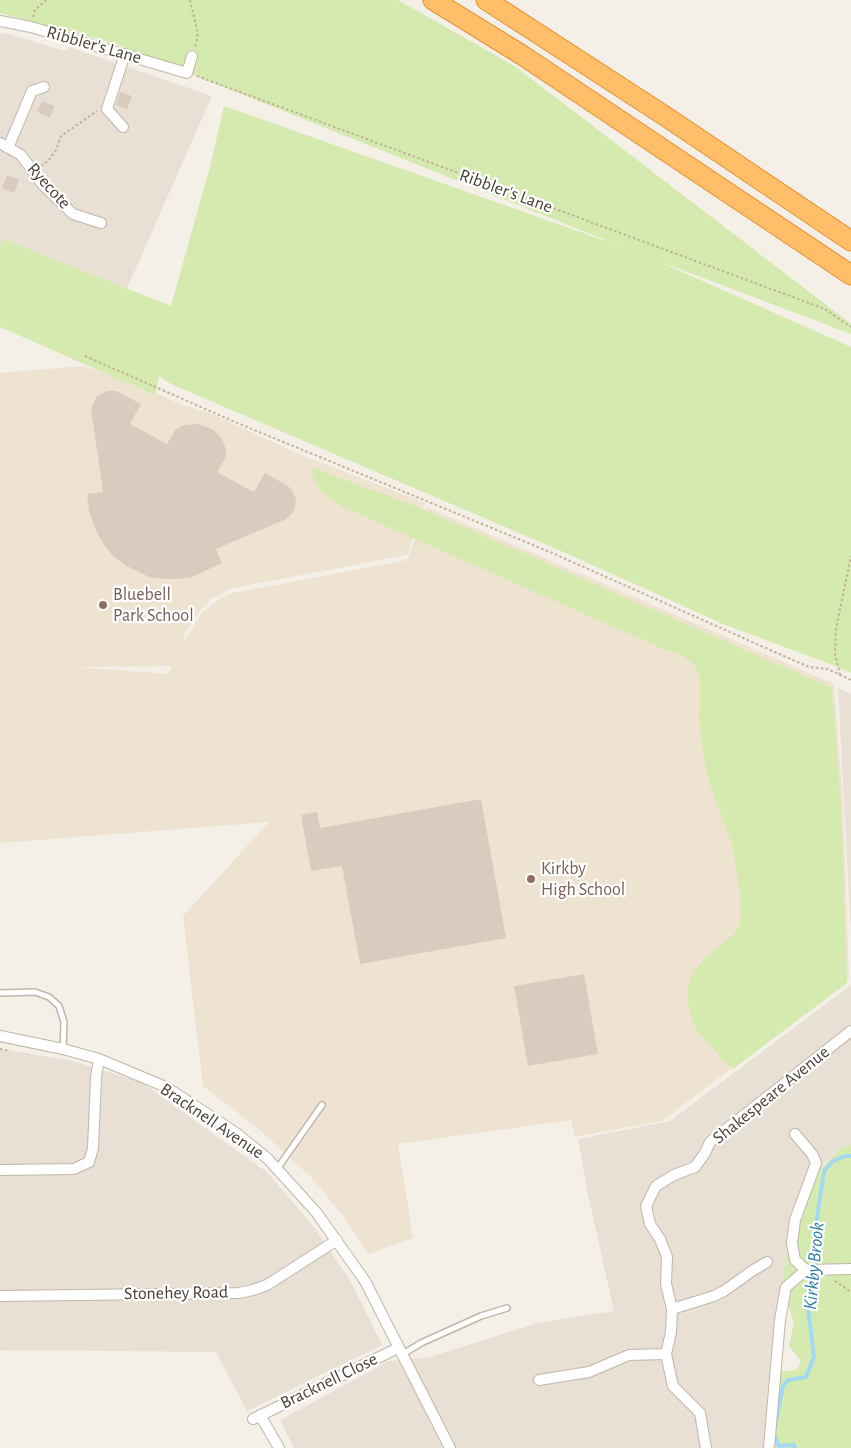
<!DOCTYPE html>
<style>
body{margin:0}
canvas{display:block;background:#f4efe7}
</style>
<canvas width="851" height="1448"></canvas>
<script>
const g = document.querySelector('canvas').getContext('2d');
g.lineJoin = 'round';
function fillPath(path, color) {
  g.fillStyle = color;
  g.fill(path, 'evenodd');
}
function toPath(rows) {
  const path = new Path2D();
  for (const r of rows) {
    path.moveTo(r[0], r[1]);
    for (let i = 2; i < r.length; i += 2) path.lineTo(r[i], r[i + 1]);
  }
  return path;
}
function trace(path, color, width, dash) {
  g.strokeStyle = color;
  g.lineWidth = width;
  g.lineCap = dash ? 'butt' : 'round';
  g.setLineDash(dash || []);
  g.stroke(path);
}
function write(font, color, halo, rows, align = 'center') {
  g.font = font + ' "Alegreya Sans",sans-serif';
  g.lineWidth = 4.5;
  g.setLineDash([]);
  g.textBaseline = 'middle';
  g.strokeStyle = halo;
  g.fillStyle = color;
  for (const [text, x, y, turn = 0] of rows) {
    g.save();
    g.translate(x, y);
    g.rotate((+turn || 0) * Math.PI / 180);
    g.textAlign = isNaN(turn) ? turn : align;
    if (halo) g.strokeText(text, 0, 0);
    g.fillText(text, 0, 0);
    g.restore();
  }
}
const residential = toPath([
 [0,33,8,34,66,51,69,47,212,96,125,293,0,247],
 [838,688,851,694,851,935],
 [851,985,851,1145,838,1149,824,1164,779,1297,763,1448,294,1448,280,1420,389,1361,430,1357,538,1323,614,1311,588,1195,578,1139,670,1121],
 [0,1049,73,1061,141,1082,268,1173,317,1231,351,1282,382,1345,247,1411,216,1352,0,1350]
]);
const education = toPath([
 [83,366,117,377,183,405,215,415,294,452,425,503,407,555,233,588,211,599,200,611,185,632,183,644,202,612,203,612,219,599,233,593,407,560,427,507,832,683,834,684,843,802,849,979,662,1121,575,1137,571,1120,398,1144,413,1238,369,1254,343,1216,312,1178,260,1130,203,1086,183,916,269,822,0,843,0,373],
 [172,666,169,674,76,667]
]);
const green = toPath([
 [0,0,398,0,516,67,851,324,851,334,653,259,851,347,851,673,822,661,723,624,559,550,171,384,159,376,155,395,0,327,0,247,3,239,171,306,211,163,224,106,623,247,151,58,113,43,0,13],
 [310,467,425,510,832,688,841,806,847,983,733,1069,722,1059,696,1029,689,1010,687,994,688,984,695,970,705,958,733,935,739,926,741,917,740,893,732,844,711,788,704,760,699,722,700,678,696,666,681,655,652,644,343,507,331,500,321,491,315,482],
 [851,1145,851,1448,770,1448,776,1372,797,1370,801,1361,789,1346,794,1323,785,1294,779,1297,798,1194,839,1149]
]);
const stream = toPath([
 [775,1426,783,1386,788,1380,806,1377,814,1357,808,1307,815,1276,815,1231,824,1171,833,1161,845,1156,851,1156],
 [774,1435,779,1446,794,1445,795,1448]
]);
const building = toPath([
 [120,92,132,96,127,110,116,105],
 [42,101,55,106,50,118,37,112],
 [7,175,19,180,14,193,2,188],
 [107,391,116,391,141,404,130,424,167,444,175,430,184,425,199,424,214,430,222,439,226,450,226,457,217,472,254,492,265,473,288,486,292,490,296,499,295,509,291,514,286,519,216,549,222,563,192,577,178,579,163,579,149,577,125,565,114,557,105,546,97,533,89,511,87,494,103,492,91,409,96,397],
 [481,799,506,938,360,964,342,866,311,871,301,815,317,812,320,828],
 [584,974,598,1054,528,1066,514,986]
]);
const path = toPath([
 [190,0,198,34,195,47],
 [33,17,35,10,46,0],
 [197,76,825,309,851,327],
 [41,166,48,161,56,150,61,136,97,111],
 [85,356,235,422,550,552,777,653,809,667,828,669,851,680],
 [840,675,835,654,836,629,851,556],
 [0,1049,10,1051],
 [835,1281,851,1292]
]);
const service = toPath([
 [0,993,35,992,49,997,59,1006,64,1022,63,1049],
 [277,1169,322,1105],
 [403,1354,421,1343,481,1316,507,1308]
]);
const minor = toPath([
 [0,21,31,27,187,73,192,56],
 [123,127,107,109,125,54],
 [0,143,21,155,43,185,73,214,101,223],
 [8,148,32,91,44,87],
 [0,1036,63,1049,99,1059,166,1087,236,1133,268,1159,316,1212,365,1281,450,1448],
 [795,1134,812,1154,816,1163,795,1220,792,1243,795,1260,806,1270,851,1269],
 [0,1170,74,1169,89,1162,93,1148,96,1077,99,1059],
 [0,1296,239,1293,253,1290,267,1285,337,1240],
 [672,1309,714,1296,724,1291,752,1271,767,1262],
 [539,1380,589,1372,629,1355,666,1354],
 [260,1415,279,1448],
 [253,1419,398,1348],
 [706,1448,700,1413,673,1386,666,1354,671,1332,672,1309,666,1284,667,1257,660,1239,650,1224,646,1206,656,1186,674,1175,695,1167,705,1153,710,1142,851,1031],
 [769,1448,780,1320,786,1287,806,1270]
]);
const motorway = toPath([
 [433,0,522,55,851,275],
 [486,0,662,114,851,241]
]);
const markers = [
 [103,605,5,"#8d6e63"],
 [531,879,5,"#8d6e63"]
];
const streetNames = [
 ["Ribbler's Lane",94,45,16],
 ["Ryecote",49,186,48],
 ["Ribbler's Lane",506,191,20],
 ["Shakespeare Avenue",771,1095,-39],
 ["Bracknell Avenue",212,1121,34],
 ["Stonehey Road",176,1293,-1],
 ["Bracknell Close",329,1381,-26]
];
const educationNames = [
 ["Bluebell",113,595],
 ["Park School",113,616],
 ["Kirkby",541,869],
 ["High School",541,890]
];
const waterNames = [
 ["Kirkby Brook",814,1266,-85]
];
fillPath(residential, '#e8e0d5');
fillPath(education, '#eee3d0');
fillPath(green, '#d5eaae');
trace(stream, '#a1d9f3', 4);
fillPath(building, '#d9ccbf');
trace(service, '#c0b6a9', 8);
trace(minor, '#c0b6a9', 12);
trace(motorway, '#e49131', 21);
trace(path, '#c2b09a', 2, [2.5, 2.5]);
trace(service, '#fff', 5);
trace(minor, '#fff', 10);
trace(motorway, '#ffbe67', 19);
for (const [x, y, r, color] of markers) {
  const dot = new Path2D();
  dot.arc(x, y, r, 0, 2 * Math.PI);
  g.fillStyle = color;
  g.fill(dot);
  trace(dot, '#fff', 2);
}
write('18px', '#483f36', '#fff', streetNames);
write('18px', '#785e54', '#fff', educationNames, 'left');
write('italic 19px', '#287ea7', '#fff', waterNames);
</script>
